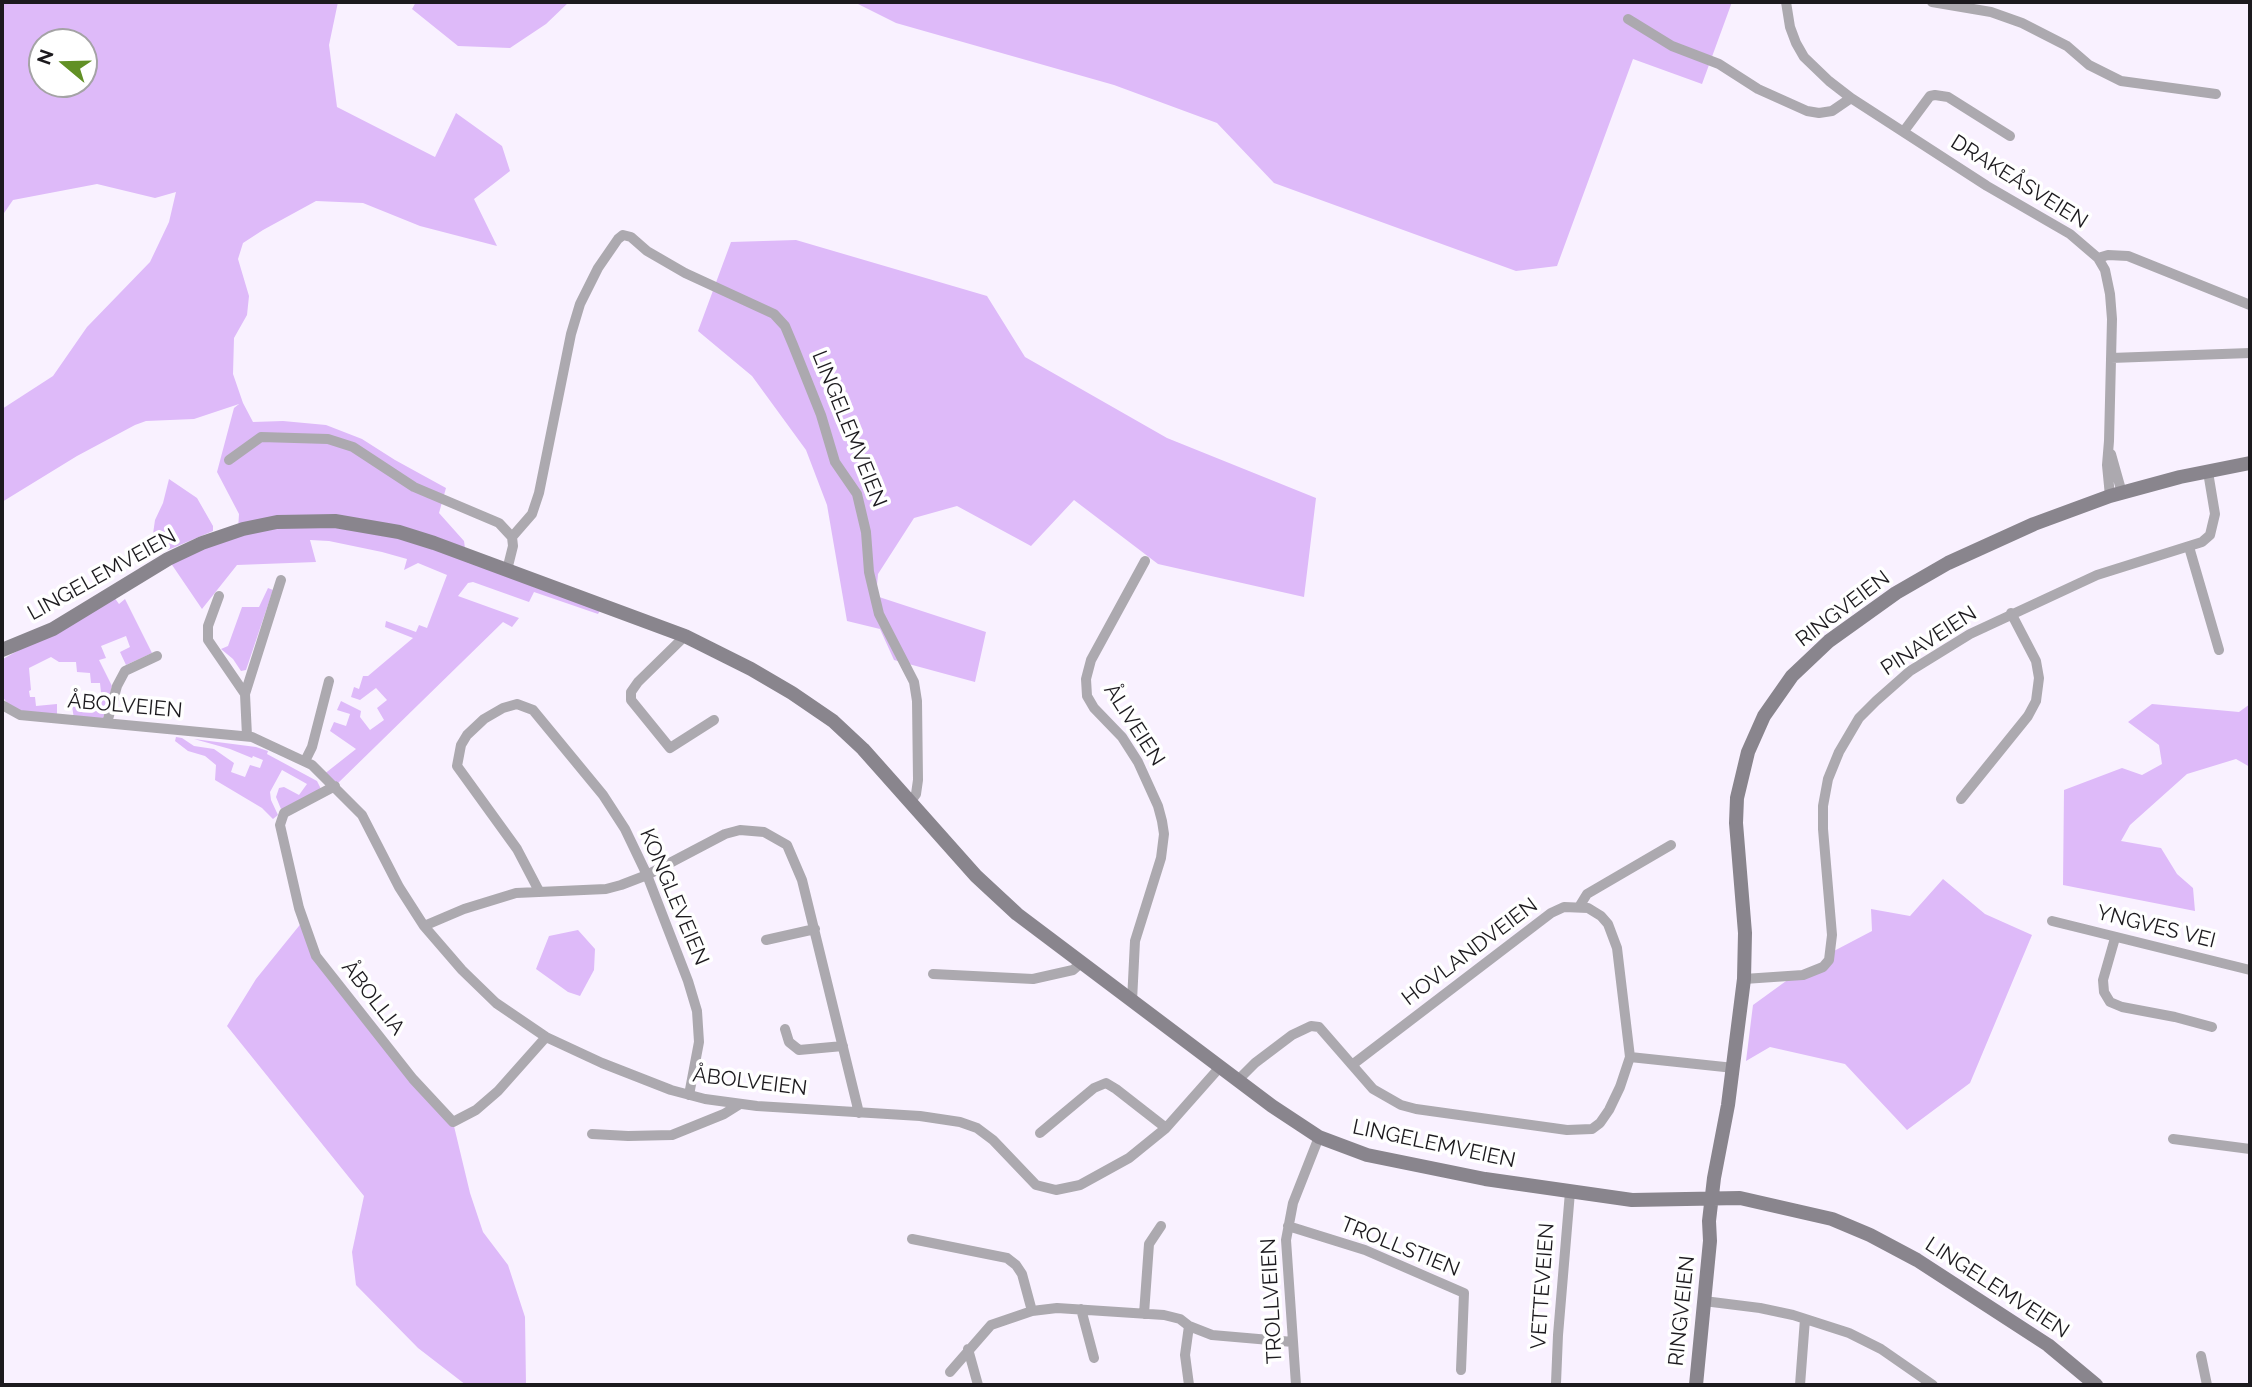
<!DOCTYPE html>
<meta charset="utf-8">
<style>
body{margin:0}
#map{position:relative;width:2252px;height:1387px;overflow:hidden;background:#f9f1ff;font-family:Raleway,sans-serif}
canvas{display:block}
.frame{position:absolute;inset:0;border:4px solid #1c1a1e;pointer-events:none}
.north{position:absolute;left:28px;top:28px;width:70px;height:70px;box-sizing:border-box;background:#fff;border:2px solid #a4a3a5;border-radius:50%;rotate:289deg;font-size:19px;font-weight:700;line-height:28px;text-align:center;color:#1c1a1e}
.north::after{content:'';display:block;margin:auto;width:24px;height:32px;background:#619025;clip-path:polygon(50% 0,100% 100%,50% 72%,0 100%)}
</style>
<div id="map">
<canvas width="2252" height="1387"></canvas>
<div class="frame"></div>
<div class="north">N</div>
</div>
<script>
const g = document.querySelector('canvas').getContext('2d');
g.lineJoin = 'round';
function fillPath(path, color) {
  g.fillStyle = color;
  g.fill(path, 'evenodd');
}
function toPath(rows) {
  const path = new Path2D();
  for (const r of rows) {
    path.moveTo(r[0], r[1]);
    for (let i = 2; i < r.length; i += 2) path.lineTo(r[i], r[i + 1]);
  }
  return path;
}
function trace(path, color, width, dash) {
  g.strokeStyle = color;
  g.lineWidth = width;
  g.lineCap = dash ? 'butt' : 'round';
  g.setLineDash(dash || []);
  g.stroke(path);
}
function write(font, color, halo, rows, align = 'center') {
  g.font = font + ' Raleway,sans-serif';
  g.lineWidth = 7;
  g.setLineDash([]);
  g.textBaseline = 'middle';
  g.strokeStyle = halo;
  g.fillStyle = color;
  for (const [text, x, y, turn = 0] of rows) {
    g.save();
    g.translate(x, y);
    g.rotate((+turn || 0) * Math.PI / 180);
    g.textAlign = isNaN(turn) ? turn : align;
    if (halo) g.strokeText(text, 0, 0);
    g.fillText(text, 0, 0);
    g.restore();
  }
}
const green = toPath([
 [2,2,338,2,329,45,337,107,435,157,456,113,502,146,510,171,474,199,497,246,420,226,363,203,316,201,263,230,243,243,238,259,249,296,247,315,234,338,233,374,243,403,253,422,283,421,326,425,362,439,395,460,446,488,439,513,464,541,466,555,603,605,598,614,534,592,529,602,473,582,468,583,458,596,519,618,512,627,503,622,335,786,323,775,356,749,330,731,334,722,346,726,350,714,337,710,341,701,361,711,360,717,370,730,384,720,377,708,387,700,376,688,360,700,351,697,354,687,359,689,363,676,368,676,413,638,385,627,386,621,416,632,419,625,427,628,447,575,418,563,404,570,407,559,382,552,329,541,310,540,316,562,237,565,202,609,168,559,238,530,239,514,217,472,234,408,239,404,194,419,146,421,135,425,77,456,2,502,2,409,53,376,87,327,150,262,169,222,176,192,155,198,97,184,13,200,2,216],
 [42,42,84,42,84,84,42,84],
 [416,2,569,2,546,24,510,48,458,46,412,9],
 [854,2,1732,2,1702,84,1633,59,1557,266,1516,271,1274,183,1217,123,1114,85,896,23],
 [796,240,987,296,1025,357,1167,438,1316,498,1304,597,1158,564,1074,500,1031,546,957,506,914,518,878,574,876,596,986,632,975,682,894,660,880,629,847,621,827,505,806,450,752,376,698,331,731,242],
 [169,479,197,498,213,526,213,531,168,550,163,549,152,541,155,520,163,503],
 [268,588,273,590,246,670,241,671,233,659,221,649,228,646,242,607,259,607],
 [114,597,119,604,125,599,152,653,126,665,120,652,130,647,126,636,101,646,106,658,99,660,112,686,103,719,74,719,71,699,88,697,89,704,102,702,100,683,91,683,90,673,77,672,76,662,59,662,51,657,29,668,31,690,29,691,30,697,35,697,36,706,57,704,57,715,24,714,10,707,2,696,3,659],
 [2152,704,2239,712,2250,704,2250,767,2236,759,2187,774,2130,825,2121,841,2161,848,2177,874,2193,888,2195,911,2063,885,2064,790,2122,768,2142,775,2162,764,2159,745,2128,722],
 [176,737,182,738,194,746,214,749,234,763,231,772,245,777,250,765,260,768,263,760,253,756,252,758,230,749,194,739,256,747,268,751,267,754,317,781,321,789,290,807,281,809,276,797,279,788,284,787,299,795,307,784,282,770,270,792,271,800,278,815,273,819,262,808,215,780,216,765,205,756,188,751,175,741],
 [1943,879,1985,914,2032,935,1970,1083,1907,1130,1845,1064,1770,1047,1746,1061,1753,1005,1793,976,1814,971,1832,952,1872,931,1871,909,1910,916],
 [303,921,316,956,453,1122,470,1193,483,1232,508,1265,525,1317,526,1385,466,1385,418,1348,356,1285,352,1252,364,1196,227,1026,256,979],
 [578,930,595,949,594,970,580,996,568,992,536,969,549,936]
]);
const street = toPath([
 [1786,2,1790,27,1796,43,1804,57,1829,81,1851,98,1987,186,2070,234,2098,258,2105,270,2110,294,2112,319,2109,441,2107,465,2110,496],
 [1932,2,1991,12,2022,23,2067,46,2089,65,2121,81,2216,94],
 [1628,19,1672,46,1719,64,1758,89,1807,111,1819,113,1832,111,1851,98],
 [1904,131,1930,96,1935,95,1948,97,2010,136],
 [2098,258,2108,255,2128,256,2250,305],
 [2111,358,2250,353],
 [2111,454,2122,493],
 [229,460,261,437,328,439,353,447,414,487,499,523,512,537,513,546,507,570],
 [512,537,532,514,539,493,571,334,580,304,598,268,618,239,623,235,631,237,647,251,685,273,774,314,785,326,793,345,821,415,835,462,857,494,866,532,869,572,879,614,914,682,917,701,918,780,916,794,911,801],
 [2189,547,2219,650],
 [219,596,208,626,208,640,245,694],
 [685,636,638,682,631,692,631,700,670,748,714,720],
 [2,705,20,715,252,737,312,765,362,815,399,887,424,926,462,970,496,1003,546,1037,602,1063,671,1090,705,1099,757,1106,920,1116,960,1122,977,1128,993,1140,1036,1185,1056,1190,1080,1185,1129,1158,1166,1128,1220,1067],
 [107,723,117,686,125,671,157,656],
 [247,736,245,694,281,580],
 [305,761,312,747,329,681],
 [335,786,284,813,280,825,299,908,316,956,413,1079,453,1122,476,1110,498,1091,546,1037],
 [1961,799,2028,716,2036,701,2039,678,2036,661,2011,613],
 [539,891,517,849,457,766,461,745,467,735,484,719,503,708,517,704,533,710,603,795,625,829,647,875,688,981,697,1011,699,1042,689,1095],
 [1579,907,1587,894,1671,845],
 [2052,921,2250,970],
 [424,926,464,909,516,893,606,889,621,885,647,875,725,834,740,830,764,832,787,845,802,880,859,1113],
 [2115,938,2103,980,2104,992,2110,1002,2122,1007,2175,1017,2212,1027],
 [766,940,815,929],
 [933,974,1033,979,1073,970,1081,963],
 [1744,979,1803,975,1823,967,1829,960,1832,935,1823,829,1823,806,1828,779,1839,752,1859,718,1876,701,1910,671,1970,634,2097,575,2202,542,2210,535,2215,514,2208,472],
 [1132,1001,1135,941,1161,858,1164,834,1162,821,1158,806,1138,762,1122,737,1094,708,1087,696,1086,679,1091,660,1145,561],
 [785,1029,789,1042,799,1050,843,1046],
 [1630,1057,1734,1068],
 [1238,1080,1255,1063,1292,1035,1311,1026,1319,1027,1373,1089,1401,1105,1416,1109,1567,1130,1592,1129,1600,1123,1609,1110,1620,1087,1630,1057,1617,948,1608,924,1601,916,1588,908,1564,907,1551,913,1352,1065],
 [1040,1133,1094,1088,1106,1083,1116,1089,1166,1128],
 [592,1134,628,1136,672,1135,724,1114,740,1104],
 [2173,1139,2250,1149],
 [1288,1226,1365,1250,1464,1293,1461,1370],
 [912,1239,1007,1258,1016,1265,1022,1274,1032,1311],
 [1704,1301,1760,1308,1793,1315,1849,1333,1881,1349,1933,1385],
 [1081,1309,1094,1358],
 [1144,1314,1149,1244,1161,1226],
 [1189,1326,1185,1355,1189,1385],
 [968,1349,978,1385],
 [2201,1356,2207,1385],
 [950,1372,991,1325,1032,1311,1057,1308,1164,1315,1180,1319,1189,1326,1212,1335,1293,1342],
 [1556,1383,1558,1335,1570,1192],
 [1296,1385,1286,1240,1293,1203,1319,1137],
 [1800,1385,1805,1319]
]);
const secondary = toPath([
 [2,650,53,629,168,559,202,543,243,529,277,522,335,521,399,532,434,543,685,636,751,669,792,693,833,721,863,749,976,876,1017,914,1272,1106,1319,1137,1367,1155,1485,1179,1632,1200,1740,1198,1832,1219,1870,1235,1917,1260,2048,1345,2096,1385],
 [1696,1385,1710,1241,1709,1221,1714,1178,1728,1105,1744,979,1745,933,1736,823,1737,798,1748,752,1764,716,1792,676,1829,641,1896,593,1948,563,2034,524,2110,496,2180,477,2250,463]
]);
const streetNames = [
 ["DRAKEÅSVEIEN",2019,182,32],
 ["LINGELEMVEIEN",849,429,68],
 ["LINGELEMVEIEN",102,575,-29],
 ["RINGVEIEN",1843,609,-37],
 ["PINAVEIEN",1929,641,-33],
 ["ÅBOLVEIEN",125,706,5],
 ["ÅLIVEIEN",1134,725,57],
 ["KONGLEVEIEN",674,897,67],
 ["YNGVES VEI",2156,927,14],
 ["HOVLANDVEIEN",1470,952,-37],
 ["ÅBOLLIA",373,998,52],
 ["ÅBOLVEIEN",750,1082,7],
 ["LINGELEMVEIEN",1434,1144,12],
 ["TROLLSTIEN",1400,1247,22],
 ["VETTEVEIEN",1543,1286,-86],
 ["LINGELEMVEIEN",1997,1288,33],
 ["TROLLVEIEN",1272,1301,-93],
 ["RINGVEIEN",1682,1311,-84]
];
fillPath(green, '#debaf9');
trace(street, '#aca9af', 10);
trace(secondary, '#89858d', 14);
write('21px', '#1c1a1e', '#fff', streetNames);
</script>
